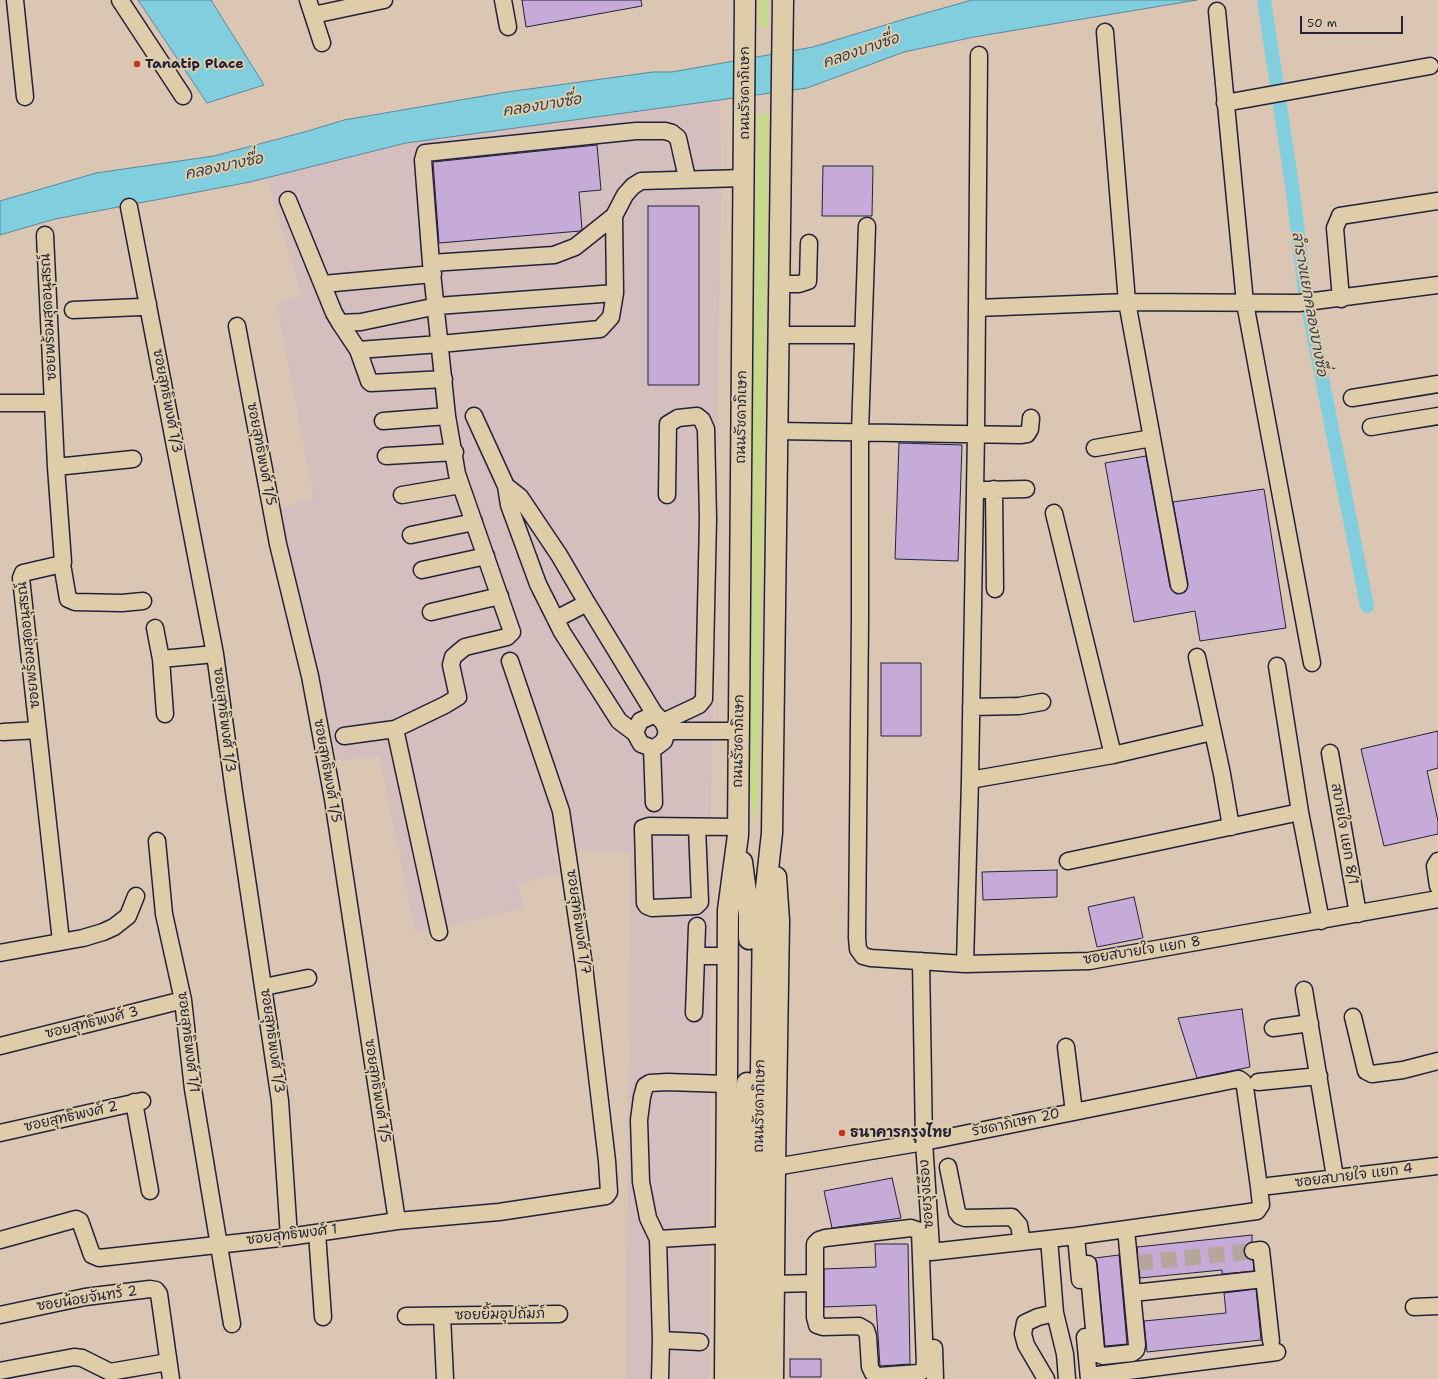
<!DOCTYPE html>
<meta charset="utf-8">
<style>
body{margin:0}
#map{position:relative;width:1438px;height:1379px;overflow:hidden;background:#dac6b3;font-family:"Shantell Sans",sans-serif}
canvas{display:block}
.scale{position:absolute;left:1300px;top:16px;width:103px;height:18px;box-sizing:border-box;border:2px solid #22223b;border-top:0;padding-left:5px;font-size:12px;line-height:14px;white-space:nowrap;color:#22223b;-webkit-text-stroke:3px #dfcdaa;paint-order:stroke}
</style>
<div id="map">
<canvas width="1438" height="1379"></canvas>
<div class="scale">50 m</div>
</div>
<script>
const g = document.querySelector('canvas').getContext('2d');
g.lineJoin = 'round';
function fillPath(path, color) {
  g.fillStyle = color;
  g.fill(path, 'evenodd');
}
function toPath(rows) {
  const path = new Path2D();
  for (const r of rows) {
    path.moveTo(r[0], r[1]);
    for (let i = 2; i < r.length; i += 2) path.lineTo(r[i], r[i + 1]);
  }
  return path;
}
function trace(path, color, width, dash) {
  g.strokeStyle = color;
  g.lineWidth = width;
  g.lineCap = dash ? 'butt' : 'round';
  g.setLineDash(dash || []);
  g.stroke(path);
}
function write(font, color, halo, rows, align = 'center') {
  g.font = font + ' "Shantell Sans","Playpen Sans Thai",sans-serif';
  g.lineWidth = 4;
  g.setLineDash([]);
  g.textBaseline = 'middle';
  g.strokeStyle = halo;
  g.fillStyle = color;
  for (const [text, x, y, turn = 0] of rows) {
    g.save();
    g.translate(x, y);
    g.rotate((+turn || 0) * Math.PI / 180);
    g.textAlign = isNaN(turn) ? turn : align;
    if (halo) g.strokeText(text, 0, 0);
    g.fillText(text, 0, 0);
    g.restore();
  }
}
const built = toPath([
 [720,99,721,192,711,811,709,1379,626,1379,631,852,582,850,553,853,559,873,517,884,523,908,416,933,379,756,337,760,278,509,314,499,277,304,302,295,267,178,413,142]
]);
const green = toPath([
 [759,0,768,0,768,27,759,28],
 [769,113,759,783,757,825,744,772,752,428,757,115]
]);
const water = toPath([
 [138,0,211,0,264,85,207,103,138,0],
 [972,0,1197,0,974,37,904,52,807,88,406,143,250,182,55,219,0,235,0,201,96,173,214,156,308,131,344,120,507,92,653,72,672,72,813,47,908,18,972,0]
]);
const canal = toPath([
 [1264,0,1293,192,1305,292,1367,606]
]);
const building = toPath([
 [522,0,641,0,642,6,526,27,522,0],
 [597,145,601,190,579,192,582,229,580,231,439,243,433,162,597,145],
 [823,166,873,166,872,216,822,216,823,166],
 [648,206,699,206,699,385,648,385,648,206],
 [899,443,962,445,958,561,895,559,899,443],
 [1146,456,1170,587,1176,594,1185,592,1188,584,1173,502,1264,489,1286,628,1200,641,1195,611,1134,622,1105,463,1146,456],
 [881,663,921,663,921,736,881,736,881,663],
 [1438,731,1438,768,1427,771,1438,821,1438,834,1384,846,1361,749,1438,731],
 [1057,870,1057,897,983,900,982,872,1057,870],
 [1134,897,1143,938,1097,947,1088,907,1134,897],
 [1242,1009,1250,1067,1197,1078,1178,1018,1242,1009],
 [892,1178,901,1218,832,1228,824,1191,892,1178],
 [1252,1235,1252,1242,1247,1244,1244,1252,1246,1257,1253,1260,1254,1271,1222,1274,1222,1270,1140,1278,1137,1247,1252,1235],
 [875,1244,908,1244,910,1364,880,1366,876,1305,824,1307,824,1269,876,1267,875,1244],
 [1119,1255,1127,1344,1105,1346,1097,1263,1095,1258,1119,1255],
 [1256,1289,1261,1340,1147,1352,1144,1321,1226,1313,1224,1293,1256,1289],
 [790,1359,821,1359,821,1377,790,1377,790,1359]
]);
const minorTunnel = toPath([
 [1137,1263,1253,1251]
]);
const minor = toPath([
 [15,0,25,97],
 [120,0,183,96],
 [308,0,322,43],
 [503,0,508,27],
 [1217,11,1245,303,1312,663],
 [313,12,318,14,384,0],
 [1105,32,1127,302,1179,585],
 [1225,103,1430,66],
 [687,178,678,138,672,133,665,131,636,131,425,153,423,160,431,263,554,255,575,247,614,216,625,195,633,186,641,181,744,178],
 [288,200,334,313,340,323,361,322,437,306,615,293],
 [129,207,215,654,234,792,280,1101,289,1237],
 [867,226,860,432,860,620,857,938,858,949,863,956,871,958,965,964,1089,961,1438,899],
 [45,235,56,467,63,562,62,564,23,573,21,578,61,941],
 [323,284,433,274],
 [779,284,799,284,808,281,809,243],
 [1341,299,1335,228,1340,216,1438,201],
 [977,308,1127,302,1299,303,1438,285],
 [73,310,140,307,148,304],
 [340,323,358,350,440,344,600,329,611,317,615,293,614,216],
 [237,326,278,544,310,676,333,799,397,1221],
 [778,335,863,335],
 [358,350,369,381,371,383,444,379],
 [1352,398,1438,384],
 [0,403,53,403],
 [474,416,506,486,509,505,538,584,562,632,619,721,635,733],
 [383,421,447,416],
 [1371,427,1438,416],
 [777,431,1020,435,1027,434,1030,429,1031,418],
 [1095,448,1152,438],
 [386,456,455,452],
 [56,467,133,459],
 [506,486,520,497,559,555,587,603],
 [994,489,995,589],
 [984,490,1026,489],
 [402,495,461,485],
 [1054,513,1113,755],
 [411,535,474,522],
 [62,564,68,599,75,602,122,603,143,601],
 [422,570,486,556],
 [431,612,500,596],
 [556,619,587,603,654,713],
 [155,628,161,659,165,714],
 [1197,657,1222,774,1231,827],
 [161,659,215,654],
 [1277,666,1300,812,1321,921],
 [971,707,1019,706,1042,702],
 [654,713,663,722,667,731,664,741,656,747,652,748,641,744,635,733,640,721,651,716,654,713],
 [663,722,699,705,704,699,708,519,706,429,702,420,697,416,678,418,668,424,667,495],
 [395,729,445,705,458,697,451,665,453,657,460,651,465,647,507,637,512,632,457,474,447,416,431,263],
 [667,731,739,731],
 [3,732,38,730],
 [344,736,395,729,439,932],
 [652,748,654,803],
 [1330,753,1358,914],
 [970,780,1113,755,1212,732],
 [697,827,700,902,696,906,652,908,647,906,645,903,643,828,649,826,738,827],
 [157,841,164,914,183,1000,193,1089,232,1324],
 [1068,861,1300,812],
 [1438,886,1435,866,1438,861],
 [0,953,83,938,103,932,114,927,128,916,136,896],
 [696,956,697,926],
 [921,961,924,1142,931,1247],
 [965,964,970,780,976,433,979,55],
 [264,987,308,978],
 [1304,990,1335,1177],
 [694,1013,696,956,728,956],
 [1353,1017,1366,1071,1372,1074,1403,1070,1438,1061],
 [1273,1028,1310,1023],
 [0,1046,183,1000],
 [1066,1047,1074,1112],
 [1258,1082,1319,1076],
 [134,1102,150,1191],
 [0,1133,142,1101],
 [775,1167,924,1142,1233,1080,1239,1079,1243,1082,1245,1087,1259,1187,1261,1205,1257,1211,1076,1236,931,1252],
 [948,1167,957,1212,960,1216,965,1218,1012,1217,1019,1225,1022,1242],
 [1269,1186,1438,1166],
 [911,1228,920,1231,925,1365,923,1370,919,1373,878,1376,873,1373,870,1367,868,1336,866,1330,859,1326,823,1327,817,1325,815,1317,815,1244,819,1240,825,1238,911,1228],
 [317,1233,323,1317],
 [1076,1236,1080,1280],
 [658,1239,648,1218,641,1182,639,1120,642,1097,645,1086,650,1083,667,1082,727,1084],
 [1049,1239,1055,1313,1065,1354,1067,1379],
 [0,1240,76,1219,80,1221,92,1255,99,1258,289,1237,397,1221,499,1212,606,1196,609,1192,607,1161,584,966,561,811,510,661],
 [1253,1251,1261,1250,1271,1341],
 [1088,1264,1096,1350,1098,1354,1103,1356,1132,1353,1136,1350,1137,1345,1126,1229],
 [774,1284,815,1283],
 [1133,1293,1264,1279],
 [1414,1307,1438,1306],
 [0,1315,85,1297,150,1289,156,1290,159,1294,171,1379],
 [406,1316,559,1314],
 [442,1316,445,1379],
 [1085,1337,1089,1379],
 [661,1340,700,1342],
 [934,1348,935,1379],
 [0,1371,74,1357,82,1358,110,1372,168,1362],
 [1089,1376,1277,1352],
 [660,1379,661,1340,658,1239,726,1235],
 [1046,1379,1026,1345,1023,1334,1025,1323,1038,1317,1055,1313]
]);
const major = toPath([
 [742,862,749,915,749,939],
 [725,1379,728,910,738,835,745,0],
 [742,1379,747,1083],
 [757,1379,763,915,772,833,783,0],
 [773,1379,775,1167,779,921,776,877]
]);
const markers = [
 [137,64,4,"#c8321e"],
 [842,1133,4,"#c8321e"]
];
const poiNames = [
 ["Tanatip Place",145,64],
 ["ธนาคารกรุงไทย",850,1133]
];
const streetNames = [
 ["ถนนรัชดาภิเษก",745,93,-90],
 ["ซอยพร้อมสุดอนุสรณ์",49,317,-93],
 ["ซอยสุทธิพงศ์ 1/3",167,401,79],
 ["ถนนรัชดาภิเษก",742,417,-89],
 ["ซอยสุทธิพงศ์ 1/5",261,454,79],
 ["ซอยพร้อมสุดอนุสรณ์",29,645,-96],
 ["ซอยสุทธิพงศ์ 1/3",224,720,83],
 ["ถนนรัชดาภิเษก",739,741,-89],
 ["ซอยสุทธิพงศ์ 1/5",327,771,80],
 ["สบายใจ แยก 8/1",1344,834,80],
 ["ซอยสุทธิพงศ์ 1/7",578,922,82],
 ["ซอยสบายใจ แยก 8",1142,951,-9],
 ["ซอยสุทธิพงศ์ 3",92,1023,-14],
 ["ซอยสุทธิพงศ์ 1/3",272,1041,82],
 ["ซอยสุทธิพงศ์ 1/1",188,1042,83],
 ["ซอยสุทธิพงศ์ 1/5",377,1091,81],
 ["ถนนรัชดาภิเษก",760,1106,-89],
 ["ซอยสุทธิพงศ์ 2",71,1117,-13],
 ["รัชดาภิเษก 20",1016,1123,-12],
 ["ซอยสบายใจ แยก 4",1354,1176,-7],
 ["ซอยรุ่งเรือง",927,1194,-94],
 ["ซอยสุทธิพงศ์ 1",292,1235,-7],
 ["ซอยน้อยจันทร์ 2",87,1299,-9],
 ["ซอยยิ้มอุปถัมภ์",500,1315,-1]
];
const waterNames = [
 ["คลองบางซื่อ",861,51,-19],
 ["คลองบางซื่อ",542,106,-9],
 ["คลองบางซื่อ",224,167,-12],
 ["ลำรางแยกคลองบางซื่อ",1309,304,80]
];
fillPath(built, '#d4bebe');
fillPath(green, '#c7d88d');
fillPath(water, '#80cede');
trace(water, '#5a899d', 1);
trace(canal, '#80cede', 14);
fillPath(building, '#c6abd8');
trace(building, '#22223b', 1);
trace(minorTunnel, '#b5a59b', 16, [16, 8]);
trace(minor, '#22223b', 19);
trace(major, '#22223b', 23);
trace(minor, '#dfcdaa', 16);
trace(major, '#dfcdaa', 20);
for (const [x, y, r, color] of markers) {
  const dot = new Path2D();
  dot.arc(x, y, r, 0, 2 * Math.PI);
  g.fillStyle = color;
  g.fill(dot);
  trace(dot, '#dfcdaa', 1.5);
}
write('bold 14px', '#22223b', '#dfcdaa', poiNames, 'left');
write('14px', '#22223b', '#dfcdaa', streetNames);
write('italic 15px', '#303c53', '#dfcdaa', waterNames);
</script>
